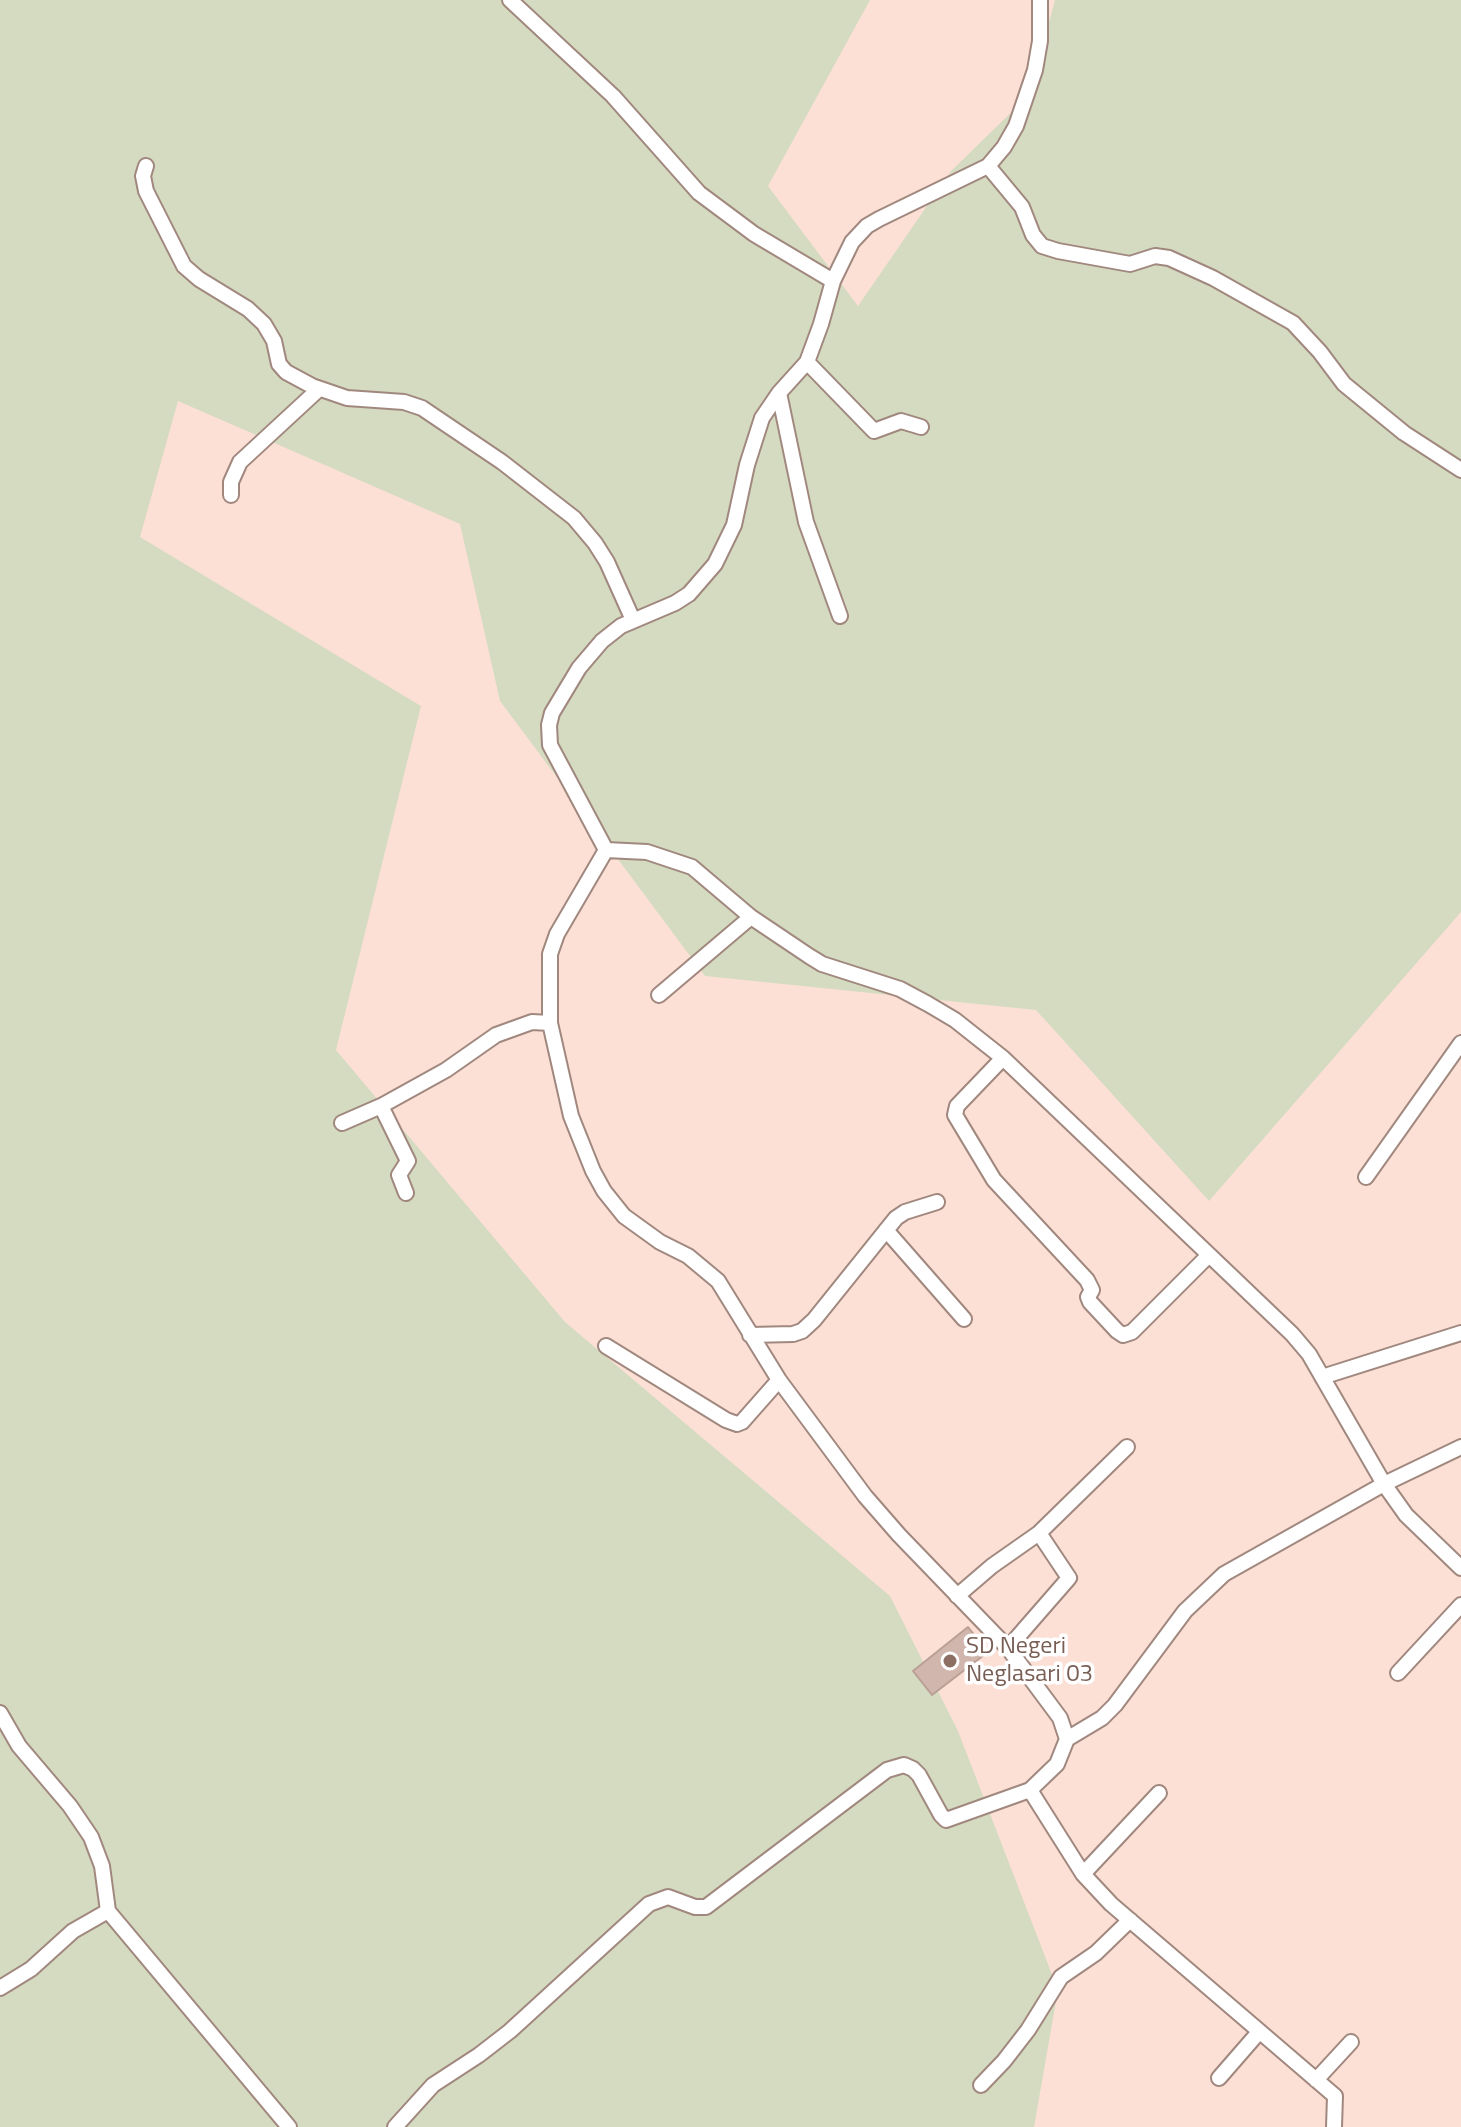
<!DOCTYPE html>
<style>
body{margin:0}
canvas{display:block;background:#fce0d6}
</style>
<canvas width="1461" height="2127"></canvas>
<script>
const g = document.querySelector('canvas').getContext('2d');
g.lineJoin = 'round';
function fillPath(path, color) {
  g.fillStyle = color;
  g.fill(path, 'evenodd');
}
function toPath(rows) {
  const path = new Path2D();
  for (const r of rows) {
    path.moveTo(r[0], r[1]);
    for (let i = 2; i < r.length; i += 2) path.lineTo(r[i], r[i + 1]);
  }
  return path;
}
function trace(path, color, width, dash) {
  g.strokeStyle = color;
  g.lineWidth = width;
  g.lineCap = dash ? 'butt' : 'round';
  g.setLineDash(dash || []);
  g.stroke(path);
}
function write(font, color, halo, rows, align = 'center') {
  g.font = font + ' "Titillium Web",sans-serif';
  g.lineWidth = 7;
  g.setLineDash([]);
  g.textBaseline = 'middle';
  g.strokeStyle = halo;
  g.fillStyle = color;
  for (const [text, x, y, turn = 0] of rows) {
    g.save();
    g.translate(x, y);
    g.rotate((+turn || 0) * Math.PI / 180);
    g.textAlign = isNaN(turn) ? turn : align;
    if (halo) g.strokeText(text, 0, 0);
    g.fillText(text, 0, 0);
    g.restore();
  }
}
const green = toPath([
 [0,0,870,0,768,186,858,306,951,171,1029,95,1055,0,1461,0,1461,912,1209,1201,1036,1010,705,976,500,701,460,524,178,401,140,537,421,706,336,1050,565,1322,890,1596,958,1731,1058,1990,1034,2127,0,2127]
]);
const building = toPath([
 [968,1627,988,1652,932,1695,913,1671,968,1627]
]);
const street = toPath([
 [510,0,613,96,699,193,754,234,833,281],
 [1040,0,1040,41,1035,70,1016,126,1004,147,988,166,879,219,867,226,852,242,833,281,821,324,807,362,779,393,762,418,747,465,734,525,715,564,689,594,675,603,621,626,602,641,579,668,552,713,549,725,550,745,606,850,647,852,692,867,751,917,809,956,822,964,900,989,928,1004,955,1020,1003,1058,1292,1334,1309,1354,1384,1484,1406,1515,1461,1568],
 [146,166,143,176,146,191,184,266,199,279,248,309,264,324,274,341,279,364,286,372,312,386,347,398,404,402,422,408,502,462,574,518,595,543,607,562,633,620],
 [988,166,1022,207,1033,235,1042,246,1058,251,1130,264,1155,256,1169,258,1213,278,1293,323,1320,352,1344,384,1404,433,1461,470],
 [807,362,874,431,901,421,921,427],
 [779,393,806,522,840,616],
 [231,495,231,482,240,462,319,389],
 [606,850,557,934,550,954,550,1023,571,1116,593,1171,604,1191,624,1216,660,1242,688,1256,718,1281,779,1380,865,1496,899,1535,1008,1648,1060,1718,1067,1739],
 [659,995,751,917],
 [1003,1058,957,1106,955,1115,994,1180,1087,1280,1092,1290,1088,1297,1090,1302,1117,1331,1123,1335,1132,1332,1209,1255],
 [381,1106,408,1161,399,1175,406,1193],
 [342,1123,381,1106,446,1070,496,1035,532,1022,550,1023],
 [1366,1177,1461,1043],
 [886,1230,964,1319],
 [750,1335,793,1334,802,1331,814,1320,896,1218,905,1212,937,1202],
 [606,1346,726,1420,737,1424,742,1422,779,1380],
 [1322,1377,1461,1333],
 [957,1596,992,1566,1039,1533,1127,1447],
 [1008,1648,1069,1578,1039,1533],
 [1398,1673,1461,1605],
 [0,1713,19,1746,70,1806,91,1837,102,1866,108,1911],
 [1030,1790,1083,1874,1111,1904,1335,2096,1334,2127],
 [1083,1874,1159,1793],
 [0,1988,31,1969,73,1931,108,1911,289,2127],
 [1219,2078,1259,2032],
 [1316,2080,1351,2042],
 [981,2085,1004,2061,1028,2030,1061,1977,1096,1953,1130,1920],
 [395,2127,433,2085,479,2055,510,2031,649,1904,668,1897,695,1907,706,1907,887,1770,904,1765,913,1769,919,1775,941,1815,946,1820,1030,1790,1057,1764,1067,1739,1102,1718,1115,1705,1185,1611,1224,1574,1384,1484,1461,1447]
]);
const markers = [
 [950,1661,8,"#8d6e63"]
];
const educationNames = [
 ["SD Negeri",966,1647],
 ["Neglasari 03",966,1675]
];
fillPath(green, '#d5dbc0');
fillPath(building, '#d0b6ac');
trace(building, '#b99f96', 2);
trace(street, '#a1887f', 18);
trace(street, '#fff', 14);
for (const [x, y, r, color] of markers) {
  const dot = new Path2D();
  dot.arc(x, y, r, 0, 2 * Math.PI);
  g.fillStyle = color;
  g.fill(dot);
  trace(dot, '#fff', 3);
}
write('24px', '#785e54', '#fff', educationNames, 'left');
</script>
